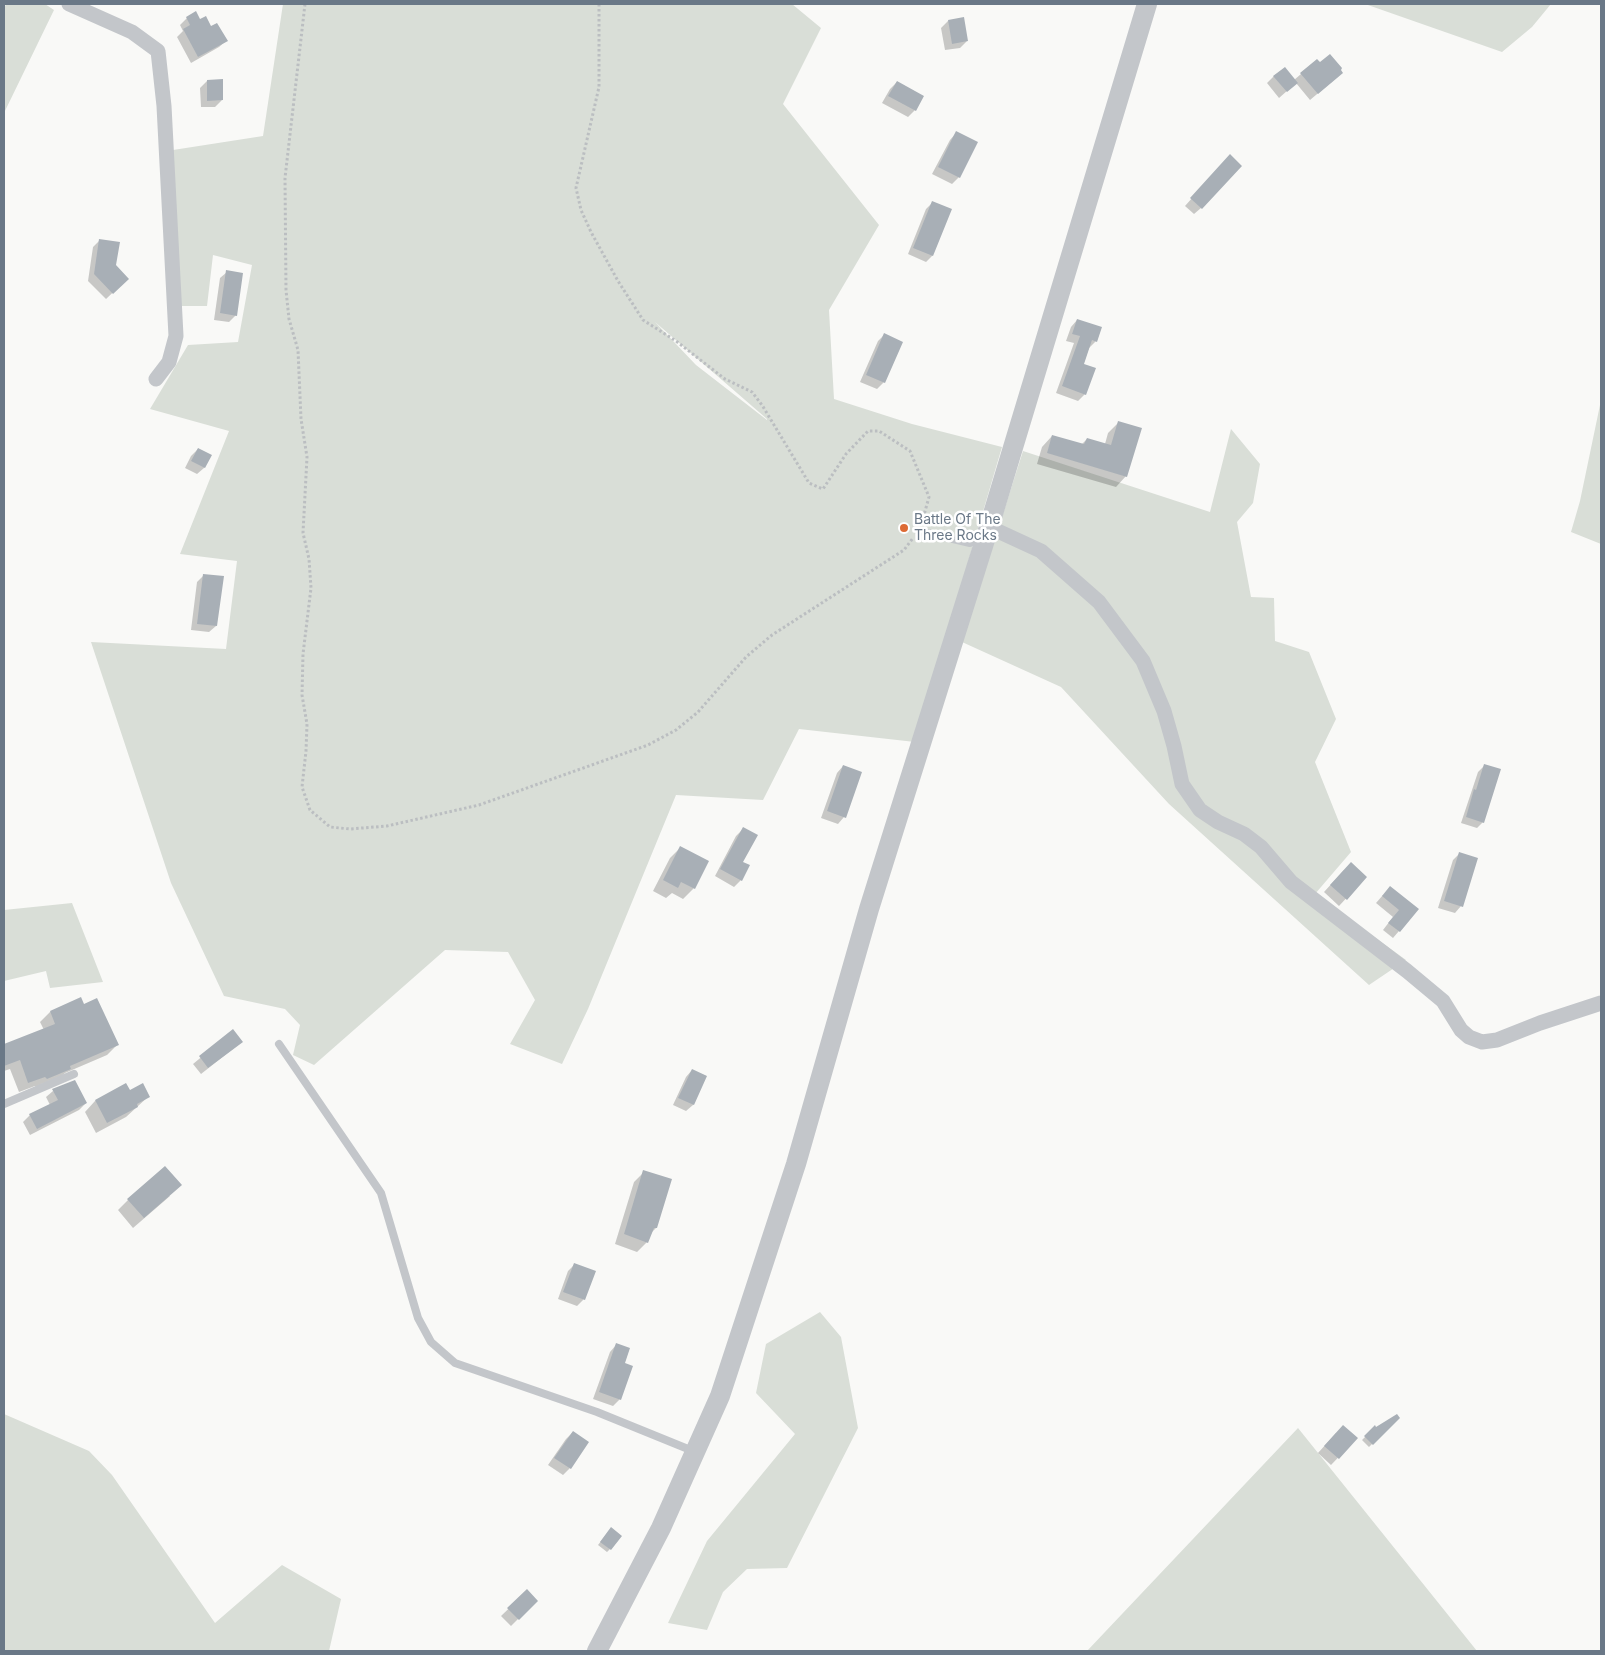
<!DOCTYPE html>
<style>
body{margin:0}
#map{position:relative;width:1605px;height:1655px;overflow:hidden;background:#f9f9f7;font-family:Inter,sans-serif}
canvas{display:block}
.frame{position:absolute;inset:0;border:5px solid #6a7887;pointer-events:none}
</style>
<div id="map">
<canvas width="1605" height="1655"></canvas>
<div class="frame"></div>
</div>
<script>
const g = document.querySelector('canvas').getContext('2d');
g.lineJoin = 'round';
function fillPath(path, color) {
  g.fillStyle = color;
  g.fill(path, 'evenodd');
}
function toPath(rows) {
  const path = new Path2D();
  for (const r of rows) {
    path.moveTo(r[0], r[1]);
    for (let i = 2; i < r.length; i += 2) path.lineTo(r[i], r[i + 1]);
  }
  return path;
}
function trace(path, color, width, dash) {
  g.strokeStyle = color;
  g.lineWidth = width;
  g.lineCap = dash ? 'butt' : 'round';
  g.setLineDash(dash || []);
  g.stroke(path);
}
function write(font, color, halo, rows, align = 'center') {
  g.font = font + ' Inter,sans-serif';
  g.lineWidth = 5;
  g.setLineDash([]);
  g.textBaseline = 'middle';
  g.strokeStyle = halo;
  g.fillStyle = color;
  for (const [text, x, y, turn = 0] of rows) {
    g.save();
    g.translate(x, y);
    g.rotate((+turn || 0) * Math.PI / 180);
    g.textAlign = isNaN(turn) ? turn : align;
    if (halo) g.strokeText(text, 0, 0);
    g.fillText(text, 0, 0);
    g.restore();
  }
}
const green = toPath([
 [6,4,45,4,54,10,4,113,4,9],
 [283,4,792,4,821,28,783,104,879,225,829,310,834,399,912,424,1002,447,915,742,799,729,763,800,676,795,588,1009,562,1064,510,1044,535,1000,508,952,445,950,314,1065,293,1055,300,1025,285,1009,224,996,171,883,91,642,226,649,237,561,180,554,229,431,150,409,188,345,238,342,252,265,213,255,207,306,179,306,173,150,263,136],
 [655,322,767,419,767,420,696,365],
 [1365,4,1551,4,1532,27,1502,52],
 [1600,405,1601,405,1601,544,1571,532,1580,501],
 [1231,429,1260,464,1253,503,1237,522,1251,597,1274,598,1275,641,1309,652,1336,719,1315,762,1351,852,1315,894,1406,960,1369,985,1169,804,1061,687,962,642,1023,451,1210,512],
 [72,903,103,982,50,988,46,971,4,981,4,910],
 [820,1312,841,1337,858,1428,787,1568,747,1569,723,1592,707,1630,668,1623,707,1541,795,1434,756,1393,766,1344],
 [4,1414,89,1451,112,1475,215,1623,282,1565,341,1599,329,1651,4,1651],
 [1298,1428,1477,1651,1087,1651]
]);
const shadow = toPath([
 [187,18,200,20,226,41,219,47,191,63,177,37,183,31,180,25],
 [963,19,967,41,960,48,945,50,941,28,948,21],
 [1320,64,1335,79,1310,100,1296,83,1279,98,1267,83,1274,76,1294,80,1301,74],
 [207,81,222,100,215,107,201,107,200,88],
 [897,82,915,110,908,117,882,103,890,89],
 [956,133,976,143,959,177,952,184,932,174,950,140],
 [1223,163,1201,208,1194,214,1185,206],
 [932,203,950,210,932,256,926,262,908,254,926,209],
 [100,240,115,266,127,279,106,299,88,281,93,247],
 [227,272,236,315,229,322,214,320,220,278],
 [1077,320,1096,341,1089,348,1082,364,1085,394,1078,401,1056,393,1074,343,1066,341,1071,327],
 [884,335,884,382,877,389,860,382,878,341],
 [1119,422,1126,476,1116,487,1037,464,1042,447,1052,436,1081,445,1087,439,1105,444,1108,433],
 [198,449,210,455,204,468,197,474,185,468,191,456],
 [204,575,216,626,209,632,191,630,197,582],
 [843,766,844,817,838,824,821,818,837,773],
 [1484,766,1483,822,1477,828,1461,823,1478,772],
 [743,829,741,880,734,887,715,876,736,836],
 [680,848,694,888,683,899,672,893,666,898,653,891,670,858],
 [1460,853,1461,906,1455,913,1438,908,1453,860],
 [1344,870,1366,877,1339,906,1324,892],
 [1383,895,1417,910,1393,938,1383,930,1393,917,1376,903],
 [83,1006,117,1045,107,1055,65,1073,59,1079,37,1089,35,1086,19,1092,10,1069,4,1071,4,1046,44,1030,40,1022,50,1012],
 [233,1031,234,1048,201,1074,193,1064],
 [692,1070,706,1076,693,1105,686,1111,673,1105,686,1077],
 [126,1085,129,1092,149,1096,126,1117,96,1133,85,1112,95,1101],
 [53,1091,86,1103,79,1110,30,1135,23,1122,30,1115,50,1105,46,1097],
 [644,1172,656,1228,651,1233,647,1242,637,1252,615,1244,634,1182],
 [170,1196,133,1228,118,1210,128,1200],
 [575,1264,584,1299,577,1306,558,1299,568,1271],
 [616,1345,623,1364,620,1399,613,1406,593,1399,610,1352],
 [1398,1418,1369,1447,1362,1440,1375,1427,1376,1429],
 [573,1432,570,1468,563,1475,548,1465,566,1439],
 [1336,1433,1356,1439,1331,1465,1318,1453],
 [608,1532,610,1549,607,1552,598,1545],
 [527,1591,536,1601,511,1626,501,1616]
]);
const building = toPath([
 [196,11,200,19,206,16,211,26,217,23,228,41,198,57,183,29,190,25,186,17],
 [964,17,968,41,952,44,948,20],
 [1330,54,1342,68,1341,70,1343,73,1318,94,1300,73,1317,59,1320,62],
 [1285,67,1298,83,1287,92,1273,76],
 [223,79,223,100,207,101,207,80],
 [897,81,924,96,916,111,888,96],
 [956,131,978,142,960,178,938,167],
 [1230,154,1242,166,1202,209,1190,198],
 [932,201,952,209,933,256,913,248],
 [99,239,120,242,116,265,129,279,113,294,94,274],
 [226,270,243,273,237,316,220,313],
 [1077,319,1102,327,1097,342,1092,340,1084,364,1096,368,1086,395,1062,386,1080,336,1072,334],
 [884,333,903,342,885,383,866,375],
 [1118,421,1142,428,1127,477,1047,453,1052,435,1084,444,1087,438,1111,445],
 [198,448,212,455,205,468,191,461],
 [203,574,224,576,217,626,197,624],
 [1484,764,1501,769,1484,823,1466,817,1474,789,1476,790],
 [843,765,862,772,846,818,827,811],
 [743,827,758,835,743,862,750,865,742,881,720,869],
 [680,846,709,861,695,889,681,882,678,888,663,880],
 [1459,852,1478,858,1463,907,1444,901],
 [1351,862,1367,877,1347,900,1330,885],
 [1390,886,1419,909,1400,932,1388,923,1399,910,1382,896],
 [81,997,84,1004,97,998,119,1045,70,1066,71,1069,47,1079,45,1077,28,1083,20,1060,4,1066,4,1044,55,1024,50,1011],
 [233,1029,243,1042,208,1068,199,1056],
 [692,1069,707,1076,694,1105,678,1098],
 [75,1080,87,1103,37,1129,29,1114,58,1100,52,1089],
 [126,1083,130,1090,143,1083,150,1097,137,1104,138,1107,107,1123,95,1100],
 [165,1166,182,1185,144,1218,127,1199],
 [643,1170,672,1179,657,1228,654,1228,648,1243,624,1234],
 [574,1263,596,1271,585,1300,563,1292],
 [616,1343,630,1348,625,1363,633,1366,621,1400,599,1392],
 [1397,1414,1400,1418,1373,1445,1364,1436,1375,1425,1376,1427],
 [1343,1425,1358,1438,1339,1459,1324,1446],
 [573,1431,589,1442,571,1469,554,1458],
 [611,1527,622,1536,611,1550,600,1542],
 [527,1589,538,1601,519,1620,507,1608]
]);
const path = toPath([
 [305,4,285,178,286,290,289,319,298,350,301,419,307,457,303,533,309,559,311,588,303,654,302,695,307,724,306,751,302,787,310,810,330,827,350,829,387,826,479,805,648,745,676,730,698,712,746,657,772,635,904,550,913,538],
 [599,4,599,87,576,188,581,210,591,232,618,281,643,320,676,341,725,379,752,392,762,405,809,483,823,489,846,454,868,431,879,431,910,451,929,497,922,522]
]);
const service = toPath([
 [919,531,970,543,982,533],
 [279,1044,381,1193,418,1318,431,1342,455,1363,597,1412,693,1451],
 [4,1104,74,1074]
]);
const minor = toPath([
 [69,4,132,32,158,51,164,106,176,336,169,362,156,379],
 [989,527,1041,551,1099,602,1143,661,1164,711,1174,746,1182,784,1200,810,1218,822,1244,834,1261,847,1291,882,1407,971,1443,1001,1461,1030,1469,1037,1482,1042,1497,1040,1540,1023,1601,1003]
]);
const tertiary = toPath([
 [597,1651,661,1528,720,1396,796,1164,869,909,989,527,1147,4]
]);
const markers = [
 [904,528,5,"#dd6a34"]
];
const poiNames = [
 ["Battle Of The",914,520],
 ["Three Rocks",914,536]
];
fillPath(green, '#d9ded7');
fillPath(shadow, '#0003');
fillPath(building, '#a8afb6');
trace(path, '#bbbec1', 3, [2.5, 2.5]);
trace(service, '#c3c6ca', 8);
trace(minor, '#c3c6ca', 15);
trace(tertiary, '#c3c6ca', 20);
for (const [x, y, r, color] of markers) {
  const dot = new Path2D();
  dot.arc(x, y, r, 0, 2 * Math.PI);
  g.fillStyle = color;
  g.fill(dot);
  trace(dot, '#fff', 2);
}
write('14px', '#6a7887', '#fff', poiNames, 'left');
</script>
